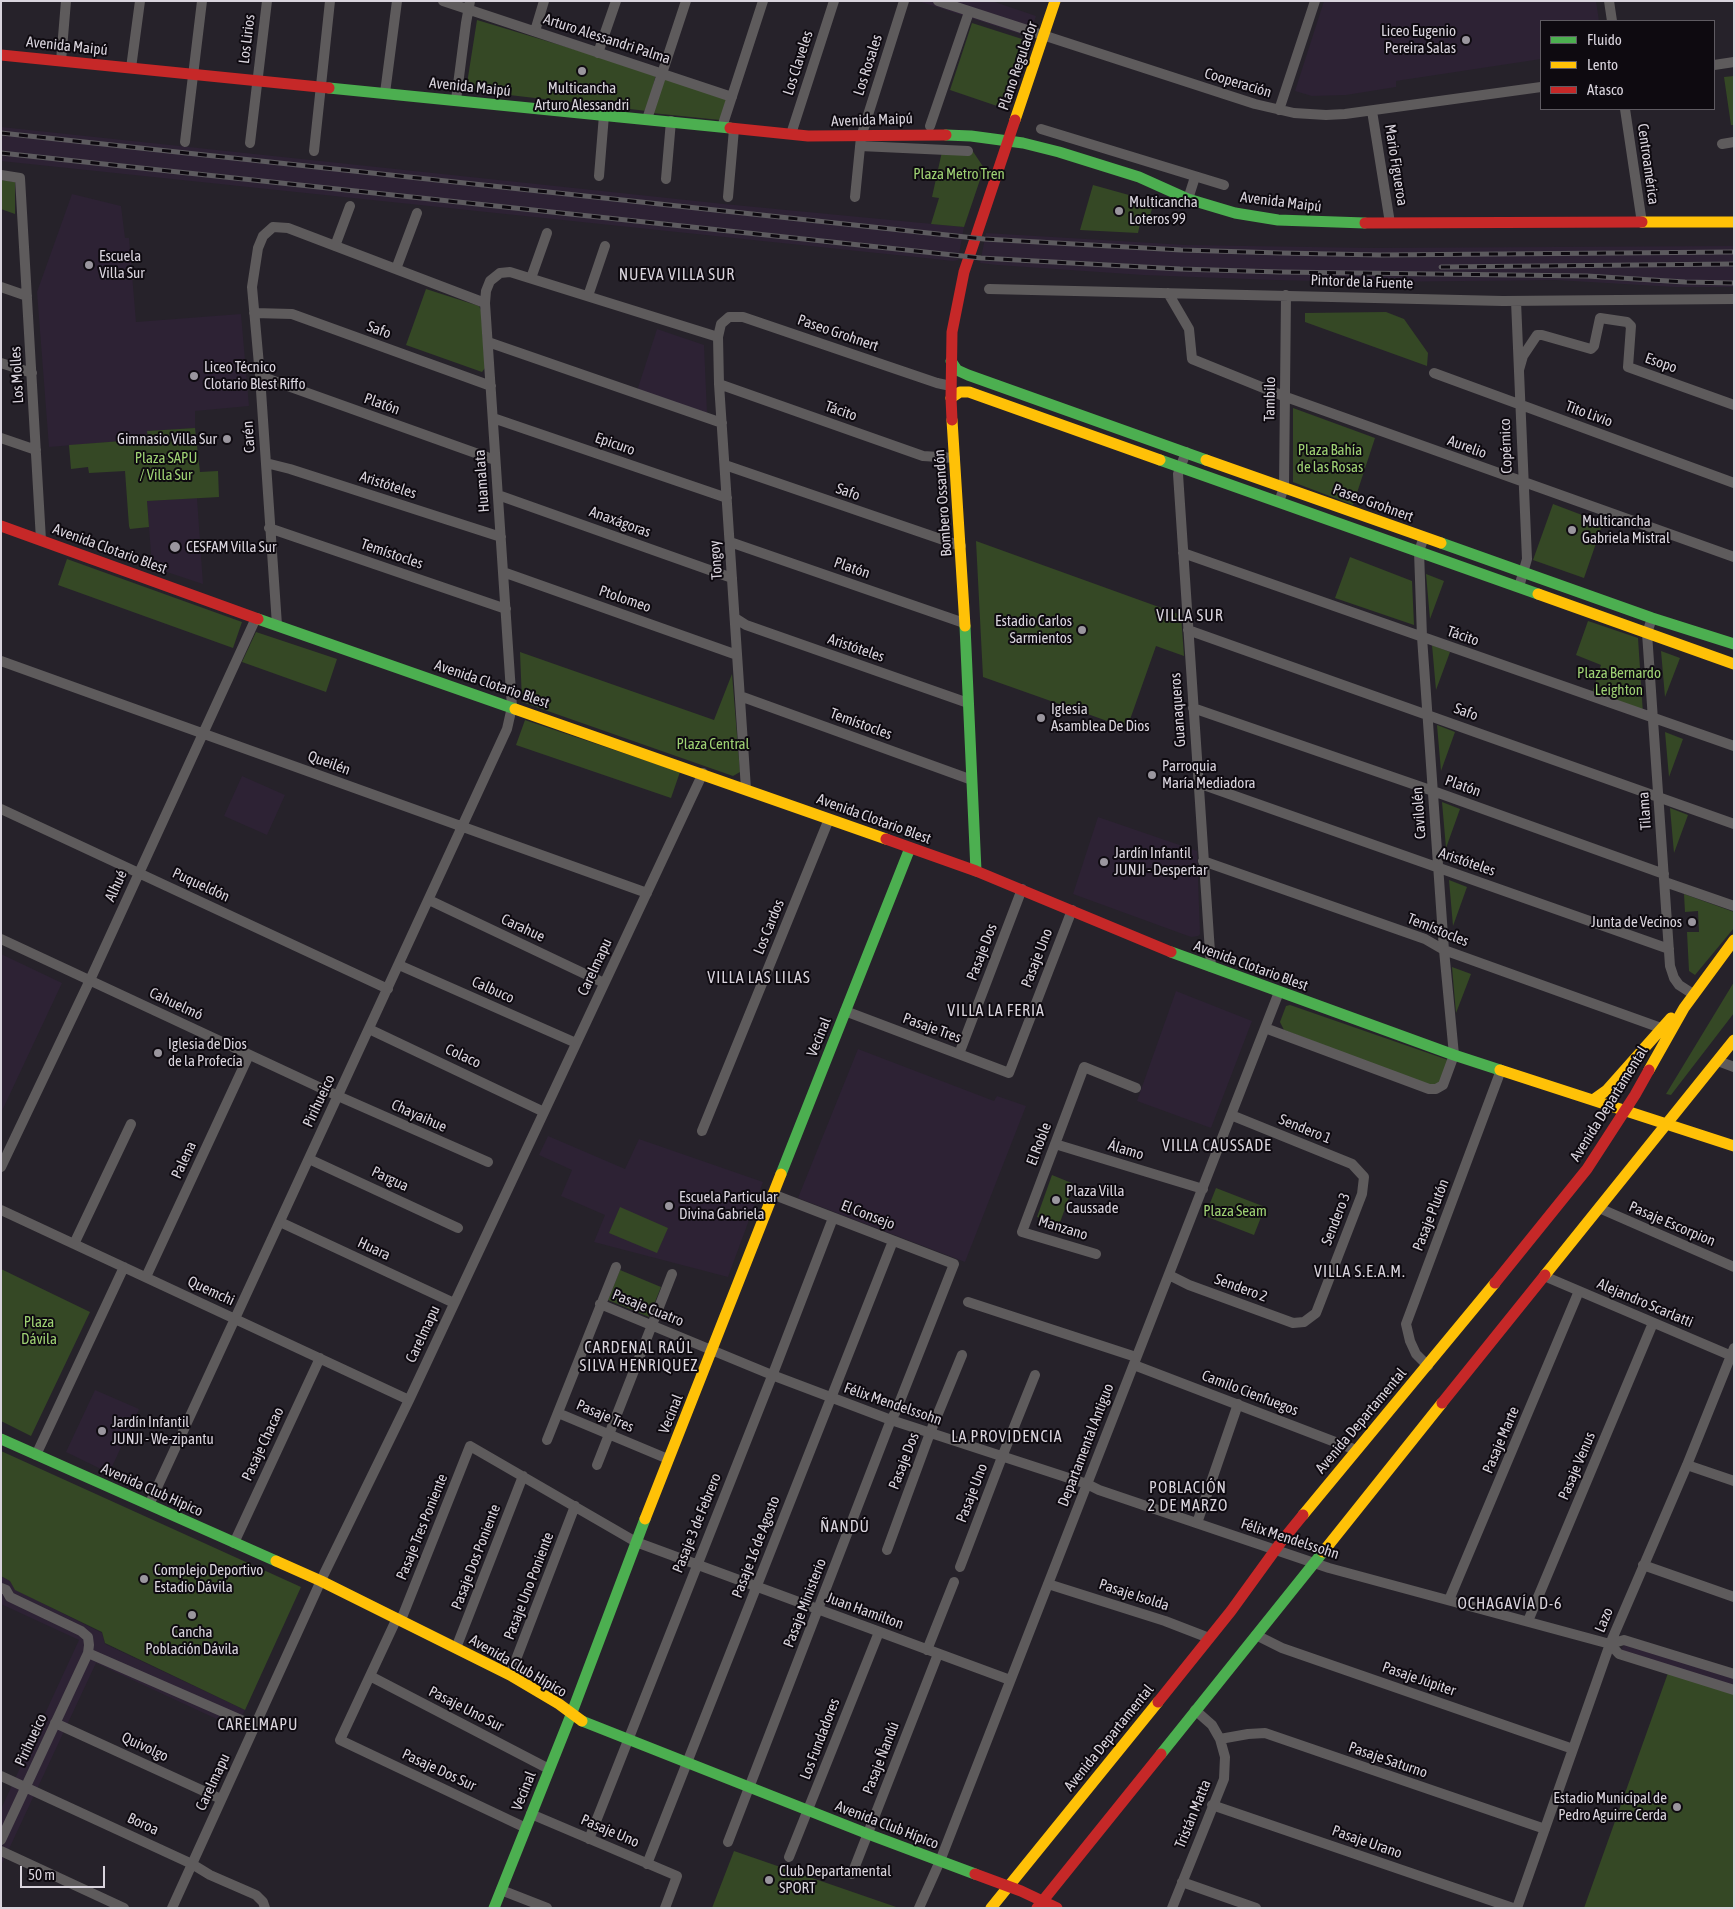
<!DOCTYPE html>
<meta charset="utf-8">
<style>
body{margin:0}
#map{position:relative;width:1735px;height:1909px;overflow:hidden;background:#26222a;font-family:"Asap Condensed",sans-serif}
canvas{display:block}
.frame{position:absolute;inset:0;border:2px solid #d9d4dd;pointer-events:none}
.legend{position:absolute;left:1540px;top:20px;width:175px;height:90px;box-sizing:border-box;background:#0e0a10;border:1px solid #5f5b62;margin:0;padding:6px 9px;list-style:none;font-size:15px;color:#d9d4dd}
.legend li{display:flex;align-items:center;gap:10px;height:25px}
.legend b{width:25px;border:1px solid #5f5b62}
.scale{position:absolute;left:20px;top:1866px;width:85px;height:22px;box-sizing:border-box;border:2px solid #d9d4dd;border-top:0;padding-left:6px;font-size:15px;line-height:18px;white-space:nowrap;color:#d9d4dd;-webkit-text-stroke:4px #0e0a10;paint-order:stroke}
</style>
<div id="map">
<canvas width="1735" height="1909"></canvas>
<div class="frame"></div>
<ul class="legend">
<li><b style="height:6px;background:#4caf50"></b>Fluido</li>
<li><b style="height:6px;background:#ffc107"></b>Lento</li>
<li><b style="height:6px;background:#c62828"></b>Atasco</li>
</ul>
<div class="scale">50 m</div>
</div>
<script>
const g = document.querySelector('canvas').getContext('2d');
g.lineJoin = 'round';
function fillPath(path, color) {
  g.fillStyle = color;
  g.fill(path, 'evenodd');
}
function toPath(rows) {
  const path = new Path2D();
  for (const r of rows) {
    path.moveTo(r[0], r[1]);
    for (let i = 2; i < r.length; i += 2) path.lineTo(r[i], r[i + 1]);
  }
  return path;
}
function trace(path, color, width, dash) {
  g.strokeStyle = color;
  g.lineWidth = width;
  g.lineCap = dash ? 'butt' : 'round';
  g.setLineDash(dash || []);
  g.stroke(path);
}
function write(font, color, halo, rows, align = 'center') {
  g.font = font + ' "Asap Condensed",sans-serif';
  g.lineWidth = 4;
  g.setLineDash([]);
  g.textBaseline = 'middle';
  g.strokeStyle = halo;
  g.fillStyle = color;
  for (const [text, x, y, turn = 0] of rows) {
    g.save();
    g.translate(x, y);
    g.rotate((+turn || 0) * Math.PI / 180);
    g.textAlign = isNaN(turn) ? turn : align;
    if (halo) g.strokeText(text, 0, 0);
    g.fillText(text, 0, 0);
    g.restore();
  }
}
const built = toPath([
 [918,1,992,1,1036,16,1029,37],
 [1324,1,1596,1,1599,21,1541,21,1541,59,1396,81,1396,87,1346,95,1312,96,1295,91],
 [1,127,724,204,964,227,958,260,953,261,1,161],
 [72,194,121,206,125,238,129,238,136,322,241,314,249,406,195,411,195,428,148,431,148,439,49,447,37,292],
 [986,233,1186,245,1372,248,1734,246,1734,287,1675,287,1556,280,1373,282,1274,280,1143,275,997,265,980,263],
 [657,329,704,345,707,413,637,391],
 [197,498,203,584,152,567,149,527,147,501],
 [242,776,285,795,267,835,224,816],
 [1098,817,1197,851,1200,934,1198,936,1191,937,1073,894],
 [1,954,62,983,1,1113],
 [1176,991,1252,1021,1211,1128,1137,1101],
 [858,1049,994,1101,997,1096,1026,1106,965,1262,798,1198],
 [548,1136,625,1169,639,1139,763,1182,728,1277,594,1242,605,1215,561,1196,572,1170,539,1155],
 [95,1390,139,1409,109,1473,66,1452],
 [1,1576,10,1581,16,1590,102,1633,105,1644,245,1710,236,1728,96,1663,1,1866,1,1809,79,1640,1,1604],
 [1625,1642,1734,1676,1734,1695,1618,1657]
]);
const green = toPath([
 [477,20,656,74,647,111,466,90],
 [972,23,1022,39,1000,107,950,90],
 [1734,76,1734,125,1731,125,1724,77],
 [664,79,727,98,720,120,652,113],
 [943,147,972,150,984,168,964,227,931,224,939,198,932,197],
 [1,180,15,182,15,214,1,209],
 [1093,185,1154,202,1149,219,1141,219,1138,233,1080,230],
 [426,289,479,306,481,310,485,368,482,372,406,345],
 [1386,312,1404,319,1428,353,1427,366,1305,322,1305,313],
 [1293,408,1375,438,1353,505,1293,482],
 [195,428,200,472,218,471,219,497,147,501,149,527,130,529,129,526,125,471,89,473,88,467,71,469,69,445,148,439,147,431],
 [1553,504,1603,523,1584,578,1533,560],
 [976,541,1181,615,1184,656,1156,646,1127,728,983,677],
 [1350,557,1412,581,1414,625,1335,598],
 [67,559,242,622,233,648,58,585],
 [1426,574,1444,581,1430,619],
 [1588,621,1638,638,1643,714,1591,696,1601,665,1576,655],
 [256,632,337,659,326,692,242,662],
 [1432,645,1450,652,1436,690],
 [1661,651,1680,658,1665,697],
 [520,652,714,720,732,674,740,772,733,776,522,702],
 [525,720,680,772,671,798,516,745],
 [1437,725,1455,732,1441,771],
 [1665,732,1683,739,1669,777],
 [1442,802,1460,809,1446,848],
 [1670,808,1688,815,1674,853],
 [1449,880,1467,887,1453,926],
 [1684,894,1734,912,1734,928,1695,975,1689,971,1687,932,1699,932,1698,911,1685,912],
 [1452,967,1471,974,1456,1013],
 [1734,982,1734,1013,1671,1095,1666,1094],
 [1290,1005,1451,1061,1437,1089,1284,1030,1280,1022,1286,1006],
 [1052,1175,1074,1184,1059,1225,1037,1217],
 [1216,1188,1265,1207,1254,1235,1205,1216],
 [620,1207,668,1228,657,1253,609,1233],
 [1,1269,90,1312,31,1436,1,1421],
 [620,1270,661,1287,649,1317,608,1300],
 [1,1451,301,1587,245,1710,105,1643,102,1632,15,1590,10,1581,1,1576],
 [1668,1673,1734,1694,1734,1908,1584,1908],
 [734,1851,899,1908,712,1908]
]);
const street = toPath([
 [443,1,732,97],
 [938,1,1255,104,1294,113,1326,115,1345,114,1541,87],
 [1609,1,1612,21],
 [535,31,544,1],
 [598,53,616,1],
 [61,61,66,1],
 [1714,65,1734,62],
 [131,68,140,1],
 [385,93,397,1],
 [456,100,466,23,470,1],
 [1625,109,1642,223],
 [1279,110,1315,1],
 [1372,111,1390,223],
 [647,119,686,1],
 [930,126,969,12],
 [722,127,763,1],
 [1041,129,1224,185],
 [791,134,834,1],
 [185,142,202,1],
 [250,143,267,1],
 [1722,144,1734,142],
 [860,146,968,151],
 [314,151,330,1],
 [1,175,20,178,41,540],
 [599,176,604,115],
 [666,179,671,121],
 [728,197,734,129],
 [855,197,861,137,904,1],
 [1188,199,1195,177],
 [335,246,350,206],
 [396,269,417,213],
 [531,278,547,233],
 [1,287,27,296],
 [989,289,1503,301,1734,299],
 [1168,293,1189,329,1192,359,1286,397,1734,557],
 [588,296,605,246],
 [1516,301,1527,559,1519,587],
 [254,313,292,314,491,386],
 [488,342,722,423],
 [1,363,32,373],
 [1519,370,1523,356,1537,335,1542,335,1591,349,1594,346,1600,318,1627,322,1631,326,1628,367,1734,405],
 [1434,373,1734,483],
 [260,376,495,460],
 [719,384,923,456,955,458],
 [493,418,727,498],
 [1,438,36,450],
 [1186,452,1178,474,1211,967],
 [266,463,290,469,501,537],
 [725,465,961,546],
 [498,495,732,578],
 [1279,502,1284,487,1286,295],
 [269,528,506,609],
 [730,542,964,623],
 [1183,553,1734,746],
 [503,572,737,655],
 [735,618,746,625,968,703],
 [1652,618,1647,633,1670,966,1674,978,1679,985,1693,994],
 [277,625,260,376,252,287,258,248,263,236,273,227,288,228,485,303],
 [1188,630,1734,824],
 [1,661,647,893],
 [740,696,972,780],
 [1193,708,1433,791,1664,874],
 [1198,783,1669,949],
 [746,789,719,384,718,337,721,324,729,317,743,317,937,383,951,386],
 [1,809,388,989],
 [1203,861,1425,939,1444,950,1661,1028],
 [1665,882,1734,906],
 [429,900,604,983],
 [1,939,338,1096,488,1162],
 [399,965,576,1043],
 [845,1011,1009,1073,1072,910],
 [1265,1028,1429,1089,1436,1089,1443,1085,1454,1055,1444,950,1422,637,1419,551,1424,537],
 [369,1029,544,1112],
 [959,1054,1022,889],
 [1718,1061,1734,1067],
 [702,1131,829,819],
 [1055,1144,1203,1189],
 [309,1159,458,1228],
 [1,1167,90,980,256,618],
 [1599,1208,1734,1267],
 [1,1210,409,1400],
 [280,1222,454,1303],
 [74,1244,131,1124],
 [1096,1254,1022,1232,1084,1067,1136,1088],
 [1169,1275,1189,1285,1293,1323,1304,1322,1316,1313,1362,1194,1364,1177,1352,1164,1231,1115],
 [1544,1276,1734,1357],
 [146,1277,249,1055],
 [968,1302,1136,1357],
 [600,1304,772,1375,891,1420,1087,1484,1099,1490,1329,1568,1610,1644,1624,1640,1734,1674],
 [1134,1365,1356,1450],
 [1428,1366,1416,1354,1410,1341,1406,1324,1501,1070],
 [558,1413,668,1459],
 [547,1440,616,1267],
 [36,1455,124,1267],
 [597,1465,672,1274],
 [1687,1465,1734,1481],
 [149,1505,507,729,512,707,485,303,486,291,490,281,500,273,510,272,718,337],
 [1197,1523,1238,1404],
 [234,1543,320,1358],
 [887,1550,930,1433,962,1355],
 [1643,1565,1734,1597],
 [960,1567,1002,1457,1035,1375],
 [1048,1584,1165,1621,1209,1638],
 [1,1588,6,1590,10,1597,81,1631,88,1637,89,1645,88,1653,1,1840],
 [1449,1600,1579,1291],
 [397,1618,340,1740,526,1828],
 [401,1620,470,1446,636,1542,1010,1680],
 [1528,1621,1653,1323],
 [1256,1635,1282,1648,1573,1749],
 [1610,1644,1619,1654,1734,1690],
 [456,1648,523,1476],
 [927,1650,954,1582],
 [88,1653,255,1726],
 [510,1675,575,1506],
 [370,1676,549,1769],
 [55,1723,221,1799],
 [1220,1739,1248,1734,1265,1733,1545,1829],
 [1,1776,192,1864,210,1875,256,1895,263,1902,265,1908],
 [1212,1805,1513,1908],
 [531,1814,677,1876,665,1908],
 [589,1839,776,1366,833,1218],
 [728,1842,891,1420,896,1411,954,1264,772,1194],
 [1,1851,124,1908],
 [789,1857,879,1632],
 [647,1864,893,1241],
 [852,1874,938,1654],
 [1182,1882,1256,1908],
 [501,1890,547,1908],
 [172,1908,324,1574,409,1400,703,773],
 [919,1908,940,1861,1279,992],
 [1172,1908,1224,1779,1225,1757,1220,1739,1212,1725,1195,1710],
 [1517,1908,1610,1644,1687,1465,1734,1348]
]);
const fast = toPath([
 [329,88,730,128],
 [946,135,971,136,1023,143,1059,152,1139,177,1188,199,1235,213,1278,220,1365,223],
 [951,361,957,370,968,375,1206,460],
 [1160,460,1538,594],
 [1441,543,1652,618,1734,644],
 [258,619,515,709],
 [965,626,976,871],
 [1171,952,1454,1055,1500,1070],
 [781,1174,910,848],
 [1,1439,276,1561],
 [582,1721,868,1834,975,1874],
 [1161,1754,1323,1552],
 [494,1908,571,1715,645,1519]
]);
const slow = toPath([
 [1015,120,1055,1],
 [1642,222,1734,222],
 [951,398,960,392,969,392,1160,460],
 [952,420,965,626],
 [1206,460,1441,543],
 [1538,594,1734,664],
 [515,709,886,839],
 [1500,1070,1734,1146],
 [1649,1070,1684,1008,1734,940],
 [1593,1100,1607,1090,1671,1018],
 [1545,1275,1734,1040],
 [1303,1515,1495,1283],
 [645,1519,781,1174],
 [1323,1552,1442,1403],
 [276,1561,321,1581,510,1675,559,1704,582,1721],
 [991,1908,1158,1702]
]);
const jam = toPath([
 [1,55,329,88],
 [730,128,808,136,946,135],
 [1365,223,1642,222],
 [952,420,951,398,952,332,964,272,1015,120],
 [1,526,258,619],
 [886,839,976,871,1171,952],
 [1495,1283,1587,1169,1635,1095,1649,1070],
 [1442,1403,1545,1275],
 [1158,1702,1231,1611,1281,1542,1303,1515],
 [975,1874,1021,1891,1057,1908],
 [1037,1908,1161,1754]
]);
const rail = toPath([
 [1,133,984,239,1181,250,1281,253,1381,255,1734,252],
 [1,153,981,258,1180,269,1280,272,1587,276,1685,282,1734,283],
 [1441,267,1734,264]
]);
const markers = [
 [1466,40,5,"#9a969e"],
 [582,71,5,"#9a969e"],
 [1119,211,5,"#9a969e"],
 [89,265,5,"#9a969e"],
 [194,376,5,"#9a969e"],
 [227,439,5,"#9a969e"],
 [1572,530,5,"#9a969e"],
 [175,547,6,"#9a969e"],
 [1082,630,5,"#9a969e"],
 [1041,718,5,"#9a969e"],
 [1152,775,5,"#9a969e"],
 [1104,862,5,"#9a969e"],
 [1692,922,5,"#9a969e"],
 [158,1053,5,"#9a969e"],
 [1056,1200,5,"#9a969e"],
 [669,1206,5,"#9a969e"],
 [102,1431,5,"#9a969e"],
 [144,1579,5,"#9a969e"],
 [192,1615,5,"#9a969e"],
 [1677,1807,5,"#9a969e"],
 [769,1880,5,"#9a969e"]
];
const poiNames = [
 ["Liceo Eugenio",1456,31,"right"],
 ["Pereira Salas",1456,48,"right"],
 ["Multicancha",582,88,"center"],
 ["Arturo Alessandri",582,105,"center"],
 ["Multicancha",1129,202],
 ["Loteros 99",1129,219],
 ["Escuela",99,256],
 ["Villa Sur",99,273],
 ["Liceo Técnico",204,367],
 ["Clotario Blest Riffo",204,384],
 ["Gimnasio Villa Sur",217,439,"right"],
 ["Multicancha",1582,521],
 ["Gabriela Mistral",1582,538],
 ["CESFAM Villa Sur",186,547],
 ["Estadio Carlos",1072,621,"right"],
 ["Sarmientos",1072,638,"right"],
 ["Iglesia",1051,709],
 ["Asamblea De Dios",1051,726],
 ["Parroquia",1162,766],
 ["María Mediadora",1162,783],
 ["Jardín Infantil",1114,853],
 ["JUNJI - Despertar",1114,870],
 ["Junta de Vecinos",1682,922,"right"],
 ["Iglesia de Dios",168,1044],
 ["de la Profecía",168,1061],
 ["Plaza Villa",1066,1191],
 ["Caussade",1066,1208],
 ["Escuela Particular",679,1197],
 ["Divina Gabriela",679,1214],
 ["Jardín Infantil",112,1422],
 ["JUNJI - We-zipantu",112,1439],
 ["Complejo Deportivo",154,1570],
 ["Estadio Dávila",154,1587],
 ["Cancha",192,1632,"center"],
 ["Población Dávila",192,1649,"center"],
 ["Estadio Municipal de",1667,1798,"right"],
 ["Pedro Aguirre Cerda",1667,1815,"right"],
 ["Club Departamental",779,1871],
 ["SPORT",779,1888]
];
const streetNames = [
 ["Los Lirios",247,39,-83],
 ["Arturo Alessandri Palma",607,39,18],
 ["Avenida Maipú",67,46,6],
 ["Los Claveles",798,63,-72],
 ["Los Rosales",868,65,-72],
 ["Plano Regulador",1018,66,-71],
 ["Cooperación",1238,83,17],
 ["Avenida Maipú",470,87,6],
 ["Avenida Maipú",872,120,-2],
 ["Centroamérica",1648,164,82],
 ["Mario Figueroa",1396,165,81],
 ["Avenida Maipú",1281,202,7],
 ["Pintor de la Fuente",1362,282,2],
 ["Safo",379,330,20],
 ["Paseo Grohnert",838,333,19],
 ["Esopo",1661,363,19],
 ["Los Molles",17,375,-93],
 ["Tambilo",1270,399,-89],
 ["Platón",382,404,20],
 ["Tácito",841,411,19],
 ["Tito Livio",1589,414,20],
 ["Carén",249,437,-94],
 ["Epicuro",615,444,19],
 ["Copérnico",1506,446,-92],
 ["Aurelio",1467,447,20],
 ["Huamalata",482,481,-94],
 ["Aristóteles",388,485,18],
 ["Safo",848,492,19],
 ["Bombero Ossandón",943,503,-94],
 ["Paseo Grohnert",1373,503,20],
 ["Anaxágoras",620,522,20],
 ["Avenida Clotario Blest",110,549,20],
 ["Temístocles",392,554,19],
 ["Tongoy",716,560,-94],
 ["Platón",852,568,19],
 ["Ptolomeo",625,599,19],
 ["Tácito",1463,636,19],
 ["Aristóteles",856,648,19],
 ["Avenida Clotario Blest",492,684,19],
 ["Guanaqueros",1178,710,-94],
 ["Safo",1466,712,20],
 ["Temístocles",861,724,20],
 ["Queilén",329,763,20],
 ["Platón",1463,786,20],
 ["Tilama",1645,811,-94],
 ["Cavilolén",1419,813,-94],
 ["Avenida Clotario Blest",874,819,20],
 ["Aristóteles",1467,862,19],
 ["Puqueldón",201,885,25],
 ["Alhué",116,886,-65],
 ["Los Cardos",769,927,-68],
 ["Carahue",523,928,25],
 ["Temístocles",1438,930,22],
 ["Pasaje Dos",982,952,-69],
 ["Pasaje Uno",1037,958,-69],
 ["Avenida Clotario Blest",1251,966,20],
 ["Carelmapu",595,967,-65],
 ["Calbuco",493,990,24],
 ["Cahuelmó",176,1004,25],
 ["Pasaje Tres",932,1028,20],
 ["Vecinal",819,1037,-68],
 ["Colaco",463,1056,25],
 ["Pirihueico",319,1101,-65],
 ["Avenida Departamental",1609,1104,-58],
 ["Chayaihue",419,1116,24],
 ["Sendero 1",1305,1129,22],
 ["El Roble",1039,1144,-69],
 ["Álamo",1126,1150,17],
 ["Palena",184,1160,-65],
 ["Pargua",390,1179,25],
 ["El Consejo",868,1215,21],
 ["Pasaje Plutón",1431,1215,-69],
 ["Sendero 3",1336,1219,-69],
 ["Pasaje Escorpion",1672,1224,23],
 ["Manzano",1063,1228,17],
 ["Huara",374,1249,25],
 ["Sendero 2",1241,1288,20],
 ["Quemchi",211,1291,25],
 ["Alejandro Scarlatti",1645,1303,23],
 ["Pasaje Cuatro",648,1308,22],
 ["Carelmapu",423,1334,-65],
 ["Camilo Cienfuegos",1250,1393,21],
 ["Félix Mendelssohn",893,1404,19],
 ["Vecinal",671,1414,-68],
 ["Pasaje Tres",605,1416,23],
 ["Avenida Departamental",1361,1421,-50],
 ["Pasaje Marte",1501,1440,-67],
 ["Pasaje Chacao",263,1444,-65],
 ["Departamental Antiguo",1086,1445,-69],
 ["Pasaje Dos",904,1461,-69],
 ["Pasaje Venus",1577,1466,-67],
 ["Avenida Club Hípico",152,1490,24],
 ["Pasaje Uno",972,1493,-69],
 ["Pasaje 3 de Febrero",697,1523,-68],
 ["Pasaje Tres Poniente",422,1527,-68],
 ["Félix Mendelssohn",1290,1539,18],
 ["Pasaje 16 de Agosto",756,1547,-69],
 ["Pasaje Dos Poniente",476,1557,-69],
 ["Pasaje Uno Poniente",529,1586,-69],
 ["Pasaje Isolda",1134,1595,18],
 ["Pasaje Ministerio",805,1603,-69],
 ["Juan Hamilton",865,1611,20],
 ["Lazo",1604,1620,-68],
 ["Avenida Club Hípico",518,1666,30],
 ["Pasaje Júpiter",1419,1679,19],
 ["Pasaje Uno Sur",466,1709,27],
 ["Avenida Departamental",1109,1738,-51],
 ["Los Fundadores",820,1739,-69],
 ["Pirihueico",31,1740,-65],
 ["Quivolgo",145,1747,25],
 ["Pasaje Ñandú",881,1758,-69],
 ["Pasaje Saturno",1388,1760,19],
 ["Pasaje Dos Sur",439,1770,25],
 ["Carelmapu",213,1782,-65],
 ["Vecinal",524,1791,-68],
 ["Tristán Matta",1193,1814,-68],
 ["Boroa",143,1824,25],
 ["Avenida Club Hípico",887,1825,21],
 ["Pasaje Uno",610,1831,23],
 ["Pasaje Urano",1367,1842,19]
];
const parkNames = [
 ["Plaza Metro Tren",959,174],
 ["Plaza Bahía",1330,450],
 ["de las Rosas",1330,467],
 ["Plaza SAPU",166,458],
 ["/ Villa Sur",166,475],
 ["Plaza Bernardo",1619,673],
 ["Leighton",1619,690],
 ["Plaza Central",713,744],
 ["Plaza Seam",1235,1211],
 ["Plaza",39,1322],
 ["Dávila",39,1339]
];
const neighbourhoodNames = [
 ["NUEVA VILLA SUR",677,275],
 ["VILLA SUR",1190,616],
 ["VILLA LAS LILAS",759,978],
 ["VILLA LA FERIA",996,1011],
 ["VILLA CAUSSADE",1217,1146],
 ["VILLA S.E.A.M.",1360,1272],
 ["CARDENAL RAÚL",639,1348],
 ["SILVA HENRIQUEZ",639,1366],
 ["LA PROVIDENCIA",1007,1437],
 ["POBLACIÓN",1188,1488],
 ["2 DE MARZO",1188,1506],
 ["ÑANDÚ",845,1527],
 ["OCHAGAVÍA D-6",1510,1604],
 ["CARELMAPU",258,1725]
];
fillPath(built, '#2d2234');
fillPath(green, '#354825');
trace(street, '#5e5b5c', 10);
trace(fast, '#4caf50', 11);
trace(slow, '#ffc107', 11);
trace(jam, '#c62828', 11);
trace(rail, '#5d5b5f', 5);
trace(rail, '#0e0a10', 3, [9]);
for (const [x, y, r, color] of markers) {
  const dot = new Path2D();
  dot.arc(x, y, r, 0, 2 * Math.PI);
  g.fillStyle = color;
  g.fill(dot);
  trace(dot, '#0e0a10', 2);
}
write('15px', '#d9d4dd', '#0e0a10', poiNames, 'left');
write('15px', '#d9d4dd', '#0e0a10', streetNames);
write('15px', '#9ed173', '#0e0a10', parkNames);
g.letterSpacing = '1px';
write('16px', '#d9d4dd', '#0e0a10', neighbourhoodNames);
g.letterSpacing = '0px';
</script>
